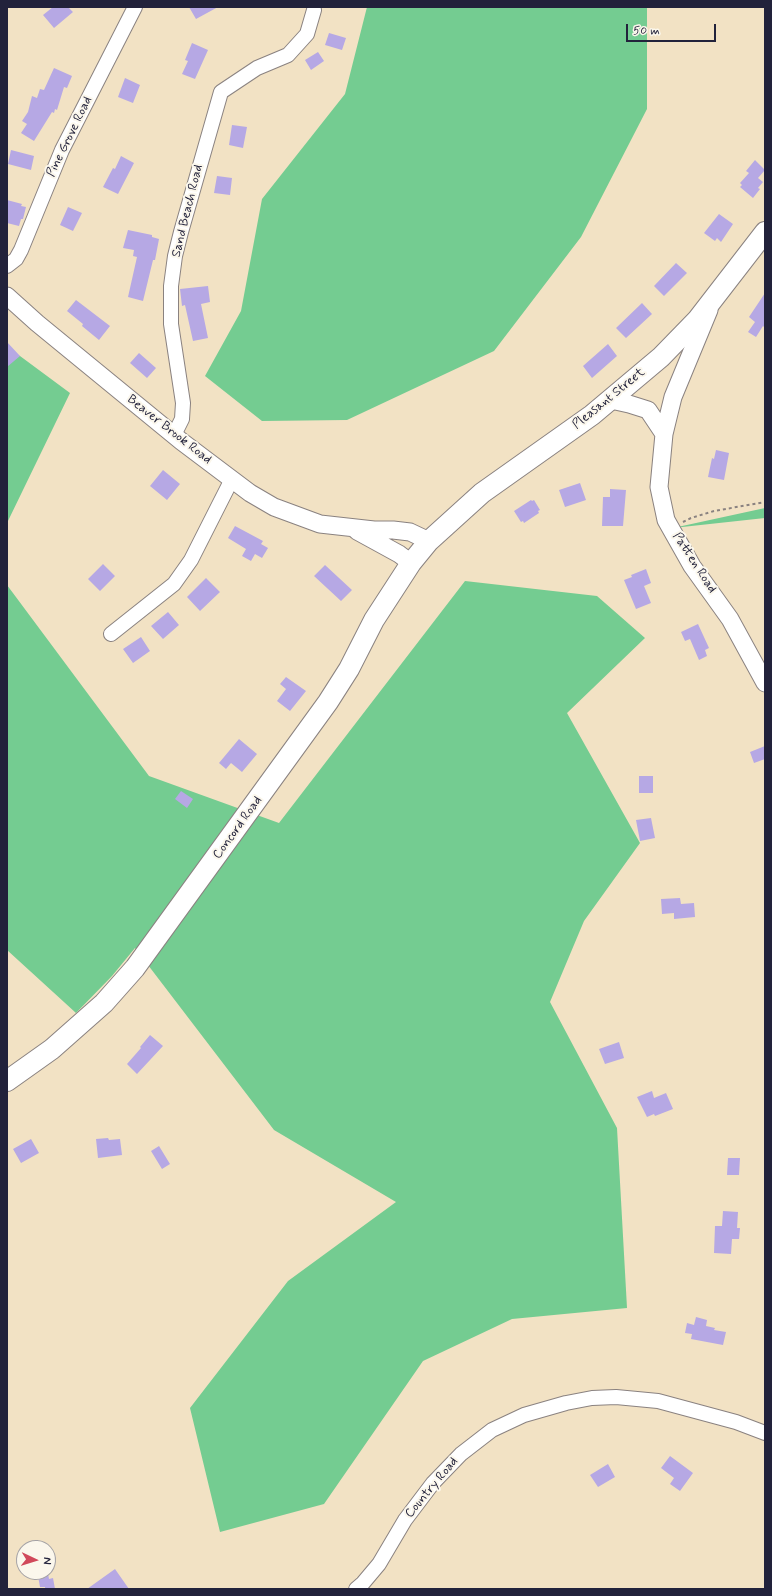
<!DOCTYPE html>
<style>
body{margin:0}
#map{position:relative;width:772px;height:1596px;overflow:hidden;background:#f2e2c4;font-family:Mynerve,sans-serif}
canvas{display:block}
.frame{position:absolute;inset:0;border:8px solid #22223b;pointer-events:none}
.north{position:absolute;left:16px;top:1540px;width:40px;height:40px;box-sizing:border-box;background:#fbf7ec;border:1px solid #a4a2a5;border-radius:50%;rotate:94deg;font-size:11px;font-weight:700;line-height:16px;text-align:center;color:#22223b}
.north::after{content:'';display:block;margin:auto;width:14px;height:18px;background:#d1495b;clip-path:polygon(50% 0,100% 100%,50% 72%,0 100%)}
.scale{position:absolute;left:626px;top:24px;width:90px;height:18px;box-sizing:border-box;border:2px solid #22223b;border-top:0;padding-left:5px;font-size:12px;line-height:14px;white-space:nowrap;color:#22223b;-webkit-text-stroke:3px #fbf7ec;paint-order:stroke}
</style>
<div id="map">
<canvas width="772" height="1596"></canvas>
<div class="frame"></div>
<div class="north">N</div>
<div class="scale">50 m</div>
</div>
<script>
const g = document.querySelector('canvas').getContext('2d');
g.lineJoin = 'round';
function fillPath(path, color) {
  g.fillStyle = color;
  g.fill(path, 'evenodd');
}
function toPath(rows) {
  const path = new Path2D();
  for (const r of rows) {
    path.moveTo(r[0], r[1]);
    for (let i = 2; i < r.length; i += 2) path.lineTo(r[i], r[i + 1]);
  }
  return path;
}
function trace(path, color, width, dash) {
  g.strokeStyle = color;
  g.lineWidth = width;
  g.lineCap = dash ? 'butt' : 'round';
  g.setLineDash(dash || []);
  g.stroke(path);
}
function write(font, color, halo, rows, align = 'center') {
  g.font = font + ' Mynerve,sans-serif';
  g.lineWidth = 4;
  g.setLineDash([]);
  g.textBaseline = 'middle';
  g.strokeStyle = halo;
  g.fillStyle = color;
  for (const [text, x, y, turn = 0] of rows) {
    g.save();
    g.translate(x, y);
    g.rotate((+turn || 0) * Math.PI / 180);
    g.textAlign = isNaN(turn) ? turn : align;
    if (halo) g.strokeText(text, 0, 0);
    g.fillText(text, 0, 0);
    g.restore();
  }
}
const green = toPath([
 [367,7,647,7,647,109,581,237,494,351,347,420,262,421,205,376,241,311,262,199,345,94],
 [7,351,20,356,70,393,7,523],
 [765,508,765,518,673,528],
 [465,581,597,596,645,638,567,713,640,843,584,921,550,1002,617,1128,627,1308,512,1319,423,1361,324,1504,220,1532,190,1408,288,1281,396,1202,274,1130,135,948,112,976,76,1013,7,950,7,585,149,776,279,823]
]);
const building = toPath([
 [53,7,68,7,73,12,54,28,43,15],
 [189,7,218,7,196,19],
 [329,33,346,38,342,50,325,45],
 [192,43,208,50,195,79,182,74,188,61,185,60],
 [318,52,324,61,311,70,305,60],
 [54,68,72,76,67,88,64,87,57,110,55,109,54,113,52,112,34,141,21,133,27,124,22,121,28,112,32,96,37,98,40,89,44,90],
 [125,78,140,85,133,103,118,97],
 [232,125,247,127,243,148,229,145],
 [11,150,34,156,31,170,8,164],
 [121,156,134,163,118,194,103,187,113,168,115,169],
 [755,160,765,170,758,178,763,182,758,188,760,189,753,198,740,187,742,185,740,183,749,173,746,171],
 [217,176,232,178,230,195,214,193],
 [7,200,22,204,21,206,26,207,23,219,21,219,19,226,7,223],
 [68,207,82,213,73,231,60,225],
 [719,214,733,224,721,242,717,238,715,241,704,233],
 [128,230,152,235,152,237,159,239,155,260,153,260,143,301,128,297,137,257,133,256,134,250,123,248],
 [676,263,687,273,664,296,654,286],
 [208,286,210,302,201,304,208,338,193,341,185,305,182,306,180,289],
 [765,293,765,328,763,326,756,337,748,332,755,322,749,317],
 [76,300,110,326,99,340,82,326,83,324,67,311],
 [642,303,652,314,626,338,616,328],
 [7,342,20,356,7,367],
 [608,344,617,356,592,378,583,366],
 [139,353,156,368,147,378,130,363],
 [716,450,729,453,724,480,708,477,712,458,714,459],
 [163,470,180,484,167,500,150,486],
 [580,483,586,500,565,507,559,490],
 [610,489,626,490,623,526,602,526,603,497,610,497],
 [531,500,532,501,534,500,540,510,538,511,539,513,524,523,523,521,521,522,514,511],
 [235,526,263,541,261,544,268,548,262,558,255,554,251,561,242,556,246,549,228,538],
 [103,564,115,576,100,591,88,579],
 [325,565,352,590,341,601,314,576],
 [646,569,651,583,644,586,651,603,636,609,624,580,632,577,631,575],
 [206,578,220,592,200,611,187,597],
 [168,612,179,625,163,639,151,626],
 [698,624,709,648,705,650,707,656,699,660,690,639,685,641,681,632],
 [141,637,150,651,133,663,123,649],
 [286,677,306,691,290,711,277,701,286,689,280,684],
 [239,739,257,754,242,772,231,763,226,769,219,763],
 [765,746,765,759,754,763,750,752],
 [639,776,653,776,653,793,639,793],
 [181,791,193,799,187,808,175,799],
 [651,818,655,838,640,841,636,820],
 [680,898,681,904,694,903,695,917,674,919,674,913,662,914,661,899],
 [150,1035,163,1046,137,1074,127,1064,141,1048,140,1047],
 [619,1042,624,1058,605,1064,599,1049],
 [652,1091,654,1098,666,1093,673,1109,655,1116,654,1114,647,1117,637,1097],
 [108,1138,109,1140,120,1139,122,1155,98,1158,96,1139],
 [31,1139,39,1153,21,1163,13,1149],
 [159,1146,170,1164,162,1169,151,1151],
 [728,1158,740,1158,739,1175,727,1175],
 [723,1211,738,1212,737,1228,740,1228,739,1239,732,1239,731,1254,714,1253,715,1226,722,1226],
 [696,1317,707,1320,706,1326,715,1328,714,1330,726,1332,723,1345,691,1339,692,1334,685,1333,687,1323,694,1325],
 [670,1456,693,1473,680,1491,670,1484,674,1478,661,1468],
 [608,1464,615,1477,598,1487,590,1475],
 [115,1569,129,1589,87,1589],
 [48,1574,49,1579,53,1578,55,1589,45,1589,45,1587,40,1587,38,1576]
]);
const path = toPath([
 [683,522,691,518,714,511,765,502]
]);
const minor = toPath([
 [7,266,16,259,21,250,62,150,135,7],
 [174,435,182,419,183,403,171,324,171,286,175,256,181,232,221,92,257,68,288,55,307,34,314,10],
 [111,634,174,584,191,560,232,479],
 [356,1589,363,1583,379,1564,405,1520,433,1483,461,1454,492,1430,524,1415,566,1403,592,1398,616,1397,658,1401,736,1422,765,1433]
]);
const tertiary = toPath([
 [7,296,37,323,181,441,250,493,274,507,320,524,374,530,393,530,410,532,429,541],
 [611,400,629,404,648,410,664,434,659,487,666,520,692,566,730,619,765,683],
 [664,434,673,397,709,310],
 [357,531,399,554,411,563]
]);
const secondary = toPath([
 [7,1081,52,1049,104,1003,135,968,328,702,349,669,374,620,411,563,429,541,482,493,592,415,661,357,697,320,765,232]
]);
const streetNames = [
 ["Pine Grove Road",70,137,-64],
 ["Sand Beach Road",188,211,-76],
 ["Pleasant Street",609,399,-39],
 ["Beaver Brook Road",169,430,38],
 ["Patten Road",694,563,57],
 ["Concord Road",238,828,-54],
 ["Country Road",432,1488,-50]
];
fillPath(green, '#74cc91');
fillPath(building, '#b6a8e4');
trace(minor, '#8a8280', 16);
trace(tertiary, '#8a8280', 19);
trace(secondary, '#8a8280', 22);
trace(path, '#8a8280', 2, [3, 3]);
trace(minor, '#fff', 14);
trace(tertiary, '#fff', 17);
trace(secondary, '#fff', 20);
write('13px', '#22223b', '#fbf7ec', streetNames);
</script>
